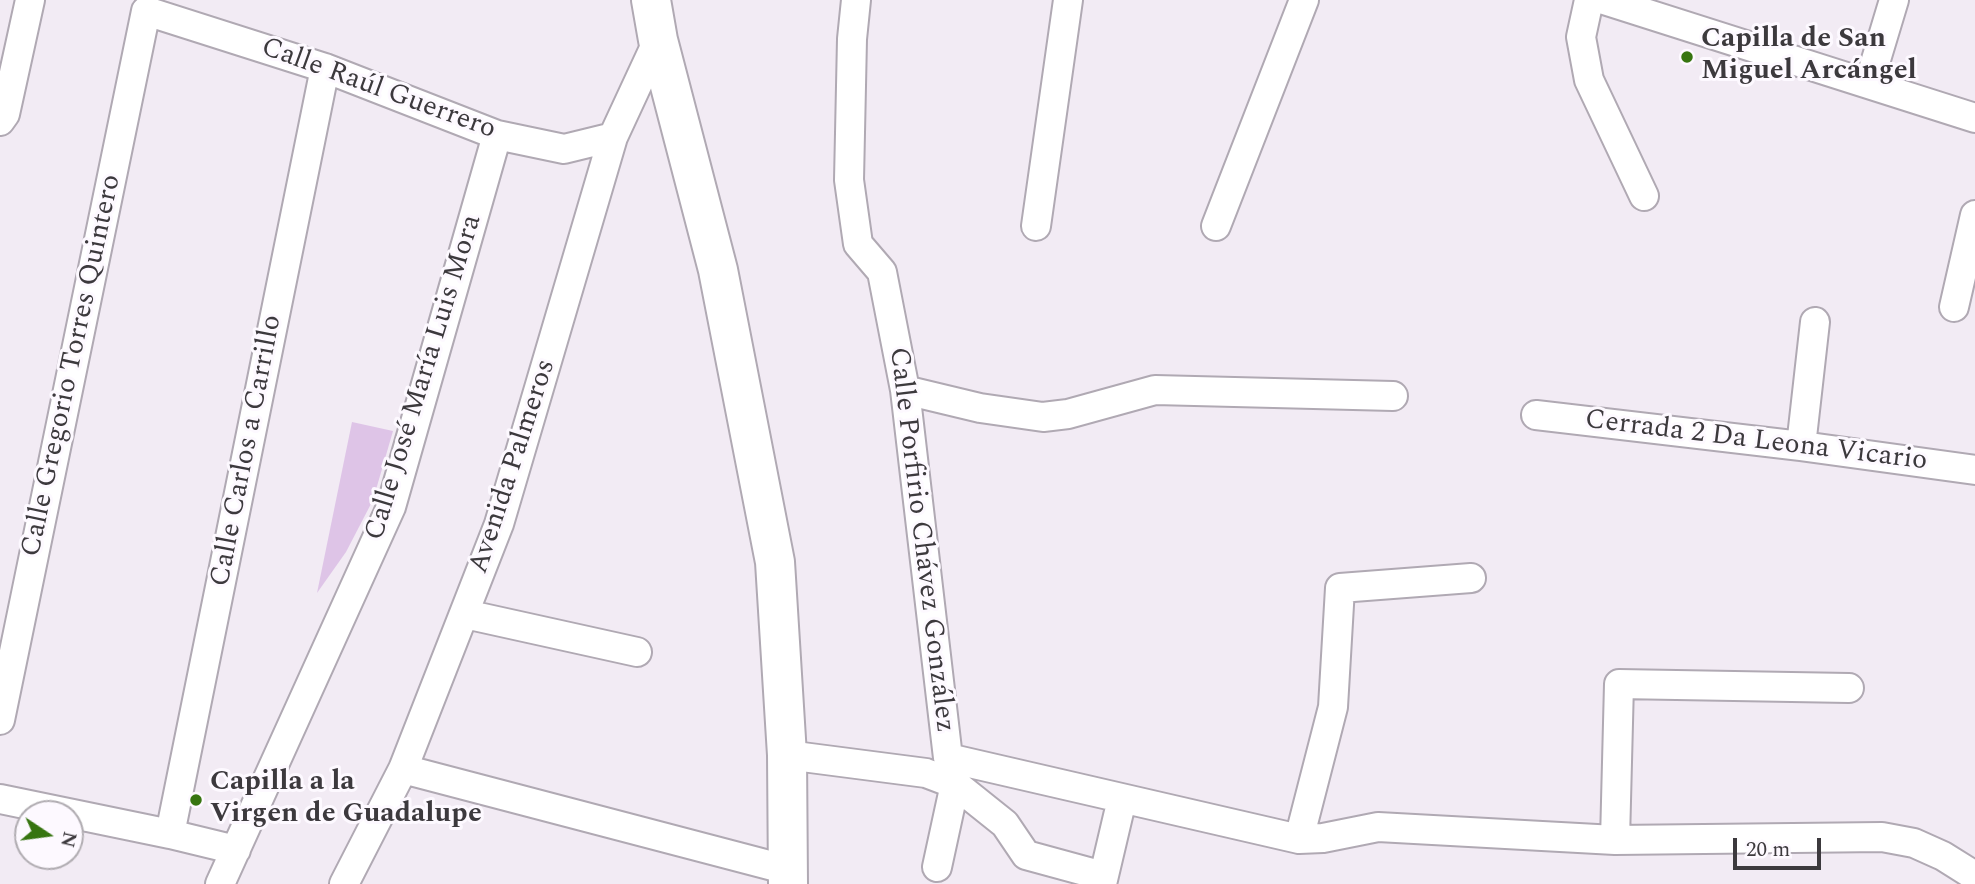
<!DOCTYPE html>
<meta charset="utf-8">
<style>
body{margin:0}
#map{position:relative;width:1975px;height:884px;overflow:hidden;background:#f2ebf4;font-family:Spectral,serif}
canvas{display:block}
.north{position:absolute;left:14px;top:800px;width:70px;height:70px;box-sizing:border-box;background:#fdf9ff;border:2px solid #b0acb1;border-radius:50%;rotate:103deg;font-size:19px;font-weight:700;line-height:28px;text-align:center;color:#3c393d}
.north::after{content:'';display:block;margin:auto;width:24px;height:32px;background:#377510;clip-path:polygon(50% 0,100% 100%,50% 72%,0 100%)}
.scale{position:absolute;left:1733px;top:838px;width:88px;height:32px;box-sizing:border-box;border:4px solid #3c393d;border-top:0;padding-left:9px;font-size:21px;line-height:24px;white-space:nowrap;color:#3c393d;-webkit-text-stroke:5px #fdf9ff;paint-order:stroke}
</style>
<div id="map">
<canvas width="1975" height="884"></canvas>
<div class="north">N</div>
<div class="scale">20 m</div>
</div>
<script>
const g = document.querySelector('canvas').getContext('2d');
g.lineJoin = 'round';
function fillPath(path, color) {
  g.fillStyle = color;
  g.fill(path, 'evenodd');
}
function toPath(rows) {
  const path = new Path2D();
  for (const r of rows) {
    path.moveTo(r[0], r[1]);
    for (let i = 2; i < r.length; i += 2) path.lineTo(r[i], r[i + 1]);
  }
  return path;
}
function trace(path, color, width, dash) {
  g.strokeStyle = color;
  g.lineWidth = width;
  g.lineCap = dash ? 'butt' : 'round';
  g.setLineDash(dash || []);
  g.stroke(path);
}
function write(font, color, halo, rows, align = 'center') {
  g.font = font + ' Spectral,serif';
  g.lineWidth = 6;
  g.setLineDash([]);
  g.textBaseline = 'middle';
  g.strokeStyle = halo;
  g.fillStyle = color;
  for (const [text, x, y, turn = 0] of rows) {
    g.save();
    g.translate(x, y);
    g.rotate((+turn || 0) * Math.PI / 180);
    g.textAlign = isNaN(turn) ? turn : align;
    if (halo) g.strokeText(text, 0, 0);
    g.fillText(text, 0, 0);
    g.restore();
  }
}
const green = toPath([
 [352,422,393,431,373,500,346,552,317,593]
]);
const street = toPath([
 [856,0,852,39,849,180,858,244,882,272,905,390,948,758,1299,839,1323,838,1378,827,1615,840,1882,837,1914,843,1943,856,1975,876],
 [1589,0,1581,37,1589,80,1644,196],
 [1604,0,1975,118],
 [1869,83,1894,0],
 [0,121,5,114,30,0],
 [1036,226,1068,0],
 [1216,226,1304,0],
 [1954,307,1975,215],
 [905,390,980,408,1043,417,1068,414,1155,390,1393,396],
 [1536,415,1801,446,1975,470],
 [1801,446,1815,322],
 [465,614,637,652],
 [0,720,146,11,325,68,497,135,564,149,613,137],
 [787,755,926,773,955,784,1005,824,1026,855,1103,876],
 [403,769,788,870],
 [0,799,170,834,236,850],
 [170,834,325,68],
 [1299,839,1333,707,1340,588,1471,578],
 [1615,840,1619,684,1849,688],
 [937,867,955,784],
 [220,884,391,507,497,135],
 [344,884,403,769,499,524,613,137,658,40],
 [1102,884,1122,799]
]);
const secondary = toPath([
 [651,0,658,40,718,270,775,562,787,755,788,884]
]);
const markers = [
 [1687,57,7,"#377510"],
 [196,800,7,"#377510"]
];
const poiNames = [
 ["Capilla de San",1701,41],
 ["Miguel Arcángel",1701,73],
 ["Capilla a la",210,784],
 ["Virgen de Guadalupe",210,816]
];
const streetNames = [
 ["Calle Raúl Guerrero",378,90,20],
 ["Calle Gregorio Torres Quintero",73,366,-78],
 ["Calle José María Luis Mora",425,378,-73],
 ["Cerrada 2 Da Leona Vicario",1756,442,7],
 ["Calle Carlos a Carrillo",248,451,-79],
 ["Avenida Palmeros",514,467,-72],
 ["Calle Porfirio Chávez González",920,540,83]
];
fillPath(green, '#dec4e7');
trace(street, '#b0a9b3', 32);
trace(secondary, '#b0a9b3', 42);
trace(street, '#fff', 28);
trace(secondary, '#fff', 38);
for (const [x, y, r, color] of markers) {
  const dot = new Path2D();
  dot.arc(x, y, r, 0, 2 * Math.PI);
  g.fillStyle = color;
  g.fill(dot);
  trace(dot, '#fdf9ff', 2.5);
}
write('bold 28px', '#3c393d', '#fdf9ff', poiNames, 'left');
write('28px', '#3c393d', '#fdf9ff', streetNames);
</script>
